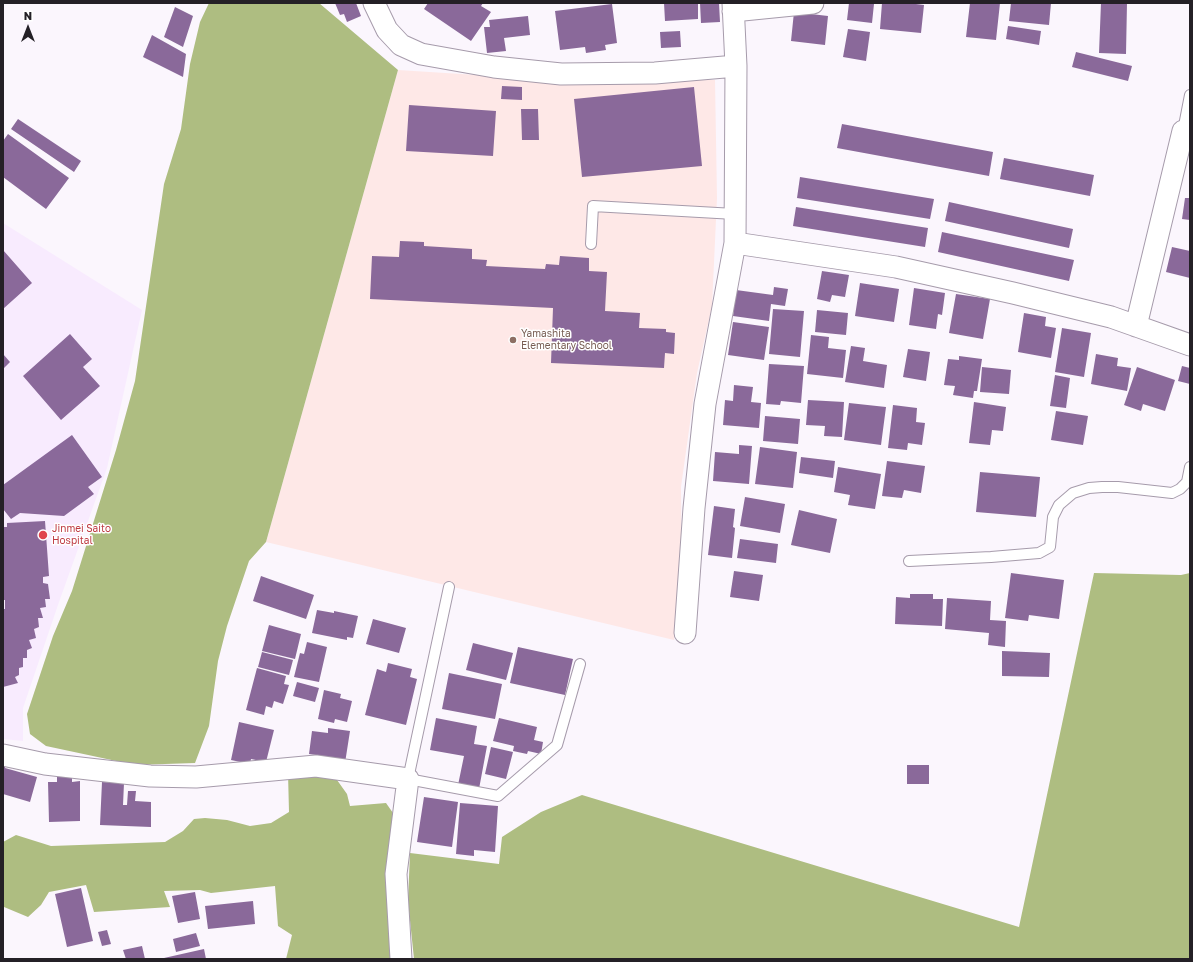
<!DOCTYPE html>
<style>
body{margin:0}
#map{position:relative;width:1193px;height:962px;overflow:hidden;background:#fbf6fd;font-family:"Golos Text",sans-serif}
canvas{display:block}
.frame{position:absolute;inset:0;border:4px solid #242026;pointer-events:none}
.north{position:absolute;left:8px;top:8px;width:40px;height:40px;-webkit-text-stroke:3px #fff;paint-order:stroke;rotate:0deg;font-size:11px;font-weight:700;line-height:16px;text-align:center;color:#242026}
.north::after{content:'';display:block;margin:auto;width:14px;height:18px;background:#242026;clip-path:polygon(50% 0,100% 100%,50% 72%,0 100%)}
</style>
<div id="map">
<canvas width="1193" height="962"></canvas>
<div class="frame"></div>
<div class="north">N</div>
</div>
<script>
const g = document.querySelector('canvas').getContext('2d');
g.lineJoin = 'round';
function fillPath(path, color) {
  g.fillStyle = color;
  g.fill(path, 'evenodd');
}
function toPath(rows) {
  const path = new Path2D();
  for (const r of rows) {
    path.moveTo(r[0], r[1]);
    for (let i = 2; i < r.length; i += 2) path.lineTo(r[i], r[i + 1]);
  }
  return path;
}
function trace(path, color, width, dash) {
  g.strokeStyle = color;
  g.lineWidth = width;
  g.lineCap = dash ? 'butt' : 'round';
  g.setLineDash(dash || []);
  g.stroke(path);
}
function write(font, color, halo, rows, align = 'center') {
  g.font = font + ' "Golos Text",sans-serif';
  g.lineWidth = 3;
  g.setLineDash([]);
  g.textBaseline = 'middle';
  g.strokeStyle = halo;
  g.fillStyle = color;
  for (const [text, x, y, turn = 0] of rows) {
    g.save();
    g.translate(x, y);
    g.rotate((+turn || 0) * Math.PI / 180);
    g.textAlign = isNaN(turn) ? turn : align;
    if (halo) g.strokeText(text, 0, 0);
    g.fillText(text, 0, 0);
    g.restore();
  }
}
const built = toPath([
 [3,223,142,310,107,468,59,602,23,708,23,741,3,739]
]);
const education = toPath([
 [398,70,556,80,715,80,717,198,712,306,697,373,681,487,682,600,674,640,266,542]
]);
const forest = toPath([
 [209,3,319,3,398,70,266,542,249,561,227,626,218,661,209,726,195,763,135,765,46,746,30,734,27,714,53,636,72,591,116,450,135,381,164,184,181,129,190,64,200,22],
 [1094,573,1181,575,1190,573,1190,959,414,959,408,901,410,853,499,864,502,837,541,812,582,795,1019,927],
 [288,773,337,780,347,794,350,806,386,803,393,813,394,959,286,959,292,935,278,926,275,886,211,893,200,890,164,891,170,907,94,912,86,885,49,892,41,905,28,917,4,907,3,908,3,842,16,835,51,846,165,842,183,831,194,819,205,818,227,820,250,826,271,823,289,812]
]);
const building = toPath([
 [335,3,356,3,361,16,347,22,344,14,340,15],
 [428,3,483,3,481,6,491,12,471,41,424,9],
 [664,3,698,3,698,19,665,21],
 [700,3,719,3,720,22,701,23],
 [849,3,874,4,872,23,847,20],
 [882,3,908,3,924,5,921,33,880,29],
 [970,3,1000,3,996,40,966,37],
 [1011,3,1051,3,1049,25,1009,21],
 [1101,3,1127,3,1126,54,1099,53],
 [612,4,617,43,605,45,606,50,586,53,585,47,560,50,555,11],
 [175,7,193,16,183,47,164,37],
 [794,12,828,16,825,45,791,41],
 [528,16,530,35,504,38,506,51,487,53,484,27,490,27,489,20],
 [1008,26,1041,31,1039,45,1006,39],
 [848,29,870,32,866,61,843,57],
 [680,31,681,47,661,48,660,32],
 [152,35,186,54,183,77,143,57],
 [1076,52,1132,66,1128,81,1072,67],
 [502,86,522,87,522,100,501,99],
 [694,87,702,166,582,177,574,99],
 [409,105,496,111,493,156,406,151],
 [521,109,538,109,539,140,522,140],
 [18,119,81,161,74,172,11,129],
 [842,124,993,152,989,176,837,148],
 [8,134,69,178,46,209,3,177,3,141],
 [1004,158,1094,175,1090,196,1000,179],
 [800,177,934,199,930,219,797,198],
 [1185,198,1190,198,1190,220,1182,219],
 [949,202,1073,229,1069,248,945,221],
 [796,207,928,228,925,247,793,226],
 [942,232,1074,260,1069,281,938,252],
 [400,241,424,242,424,246,472,249,472,259,487,260,486,266,545,269,546,264,559,265,560,256,589,258,589,271,607,272,605,311,640,313,639,328,666,329,666,332,675,333,674,354,665,353,664,368,551,363,553,308,370,299,372,256,399,257],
 [1172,247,1190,251,1190,278,1166,272],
 [3,250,32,283,3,309],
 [822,271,849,275,845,297,832,295,830,302,817,299],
 [860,283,899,289,894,322,855,316],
 [774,287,788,289,785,306,771,304,769,321,733,316,736,290,773,295],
 [914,288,945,293,942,315,938,314,936,329,909,325],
 [956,294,990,299,983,339,949,333],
 [773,309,804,311,800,357,769,354],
 [817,310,848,313,846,335,815,332],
 [1024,313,1046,317,1045,326,1056,328,1051,358,1018,352],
 [733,322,769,327,764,360,728,355],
 [1062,328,1091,333,1084,377,1055,372],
 [70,334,92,359,83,367,100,386,61,420,23,376],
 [811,335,829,337,828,348,846,350,843,378,807,374],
 [851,346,865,348,863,361,887,365,884,388,845,382],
 [908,349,930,352,926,381,903,377],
 [3,354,10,362,3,369],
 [1096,354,1118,358,1117,366,1131,368,1127,391,1091,384],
 [959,356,982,359,977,391,974,391,973,398,953,395,955,386,944,385,948,359,959,360],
 [769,364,804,366,801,403,781,401,780,405,766,404],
 [1182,366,1190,368,1190,384,1178,381],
 [982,367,1011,370,1009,394,980,392],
 [1137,367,1175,380,1165,411,1143,404,1141,411,1124,405],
 [1055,375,1070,378,1066,408,1050,406],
 [734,385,753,387,751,402,761,403,759,428,723,425,725,400,733,401],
 [808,400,844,402,842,437,824,436,825,426,806,425],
 [974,402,1006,407,1003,431,992,430,990,445,969,443],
 [849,403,886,407,881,445,844,440],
 [893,405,917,408,916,422,925,423,922,445,908,443,907,450,888,448],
 [1056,411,1088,416,1083,445,1051,440],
 [765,416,800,419,798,444,763,441],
 [72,435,102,477,88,487,94,494,64,516,20,513,11,519,3,509,3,485],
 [739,445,752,446,749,484,713,481,715,452,739,454],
 [760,447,797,452,793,488,755,484],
 [801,457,835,461,833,478,799,473],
 [887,461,925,466,921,493,904,490,902,498,882,496],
 [838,467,881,474,875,509,848,505,850,495,834,492],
 [980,472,1040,477,1036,517,976,512],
 [745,497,785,504,780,533,740,526],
 [714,506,735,509,733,527,735,528,732,558,708,555],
 [799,510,837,519,830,553,791,545],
 [45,521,49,576,43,577,43,583,48,584,50,599,45,599,46,607,40,608,43,618,38,618,39,627,34,629,36,638,29,640,32,648,27,650,27,658,23,658,23,667,19,668,19,675,15,677,18,683,3,687,3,609,5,609,5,600,3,600,3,527,7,527,7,523],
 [740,539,778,544,776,563,737,558],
 [734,571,763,575,759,601,730,597],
 [1011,573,1064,580,1059,619,1029,615,1028,621,1005,618],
 [261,576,314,595,306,619,253,601],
 [910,594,933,594,933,599,943,599,942,626,895,624,896,597,910,598],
 [947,598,991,601,990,620,1006,621,1005,647,988,645,989,633,945,629],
 [317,610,334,613,334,611,358,616,353,638,347,637,347,640,312,633],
 [373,619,406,628,399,653,366,644],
 [269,625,301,634,295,659,262,651],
 [307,642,327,647,319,682,294,677,300,653,304,654],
 [473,643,513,653,506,680,466,670],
 [518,647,573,659,565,695,510,683],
 [1002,651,1050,653,1049,677,1002,676],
 [262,652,293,660,289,675,258,667],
 [388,663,412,669,410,677,417,679,406,725,365,715,377,669,386,672],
 [257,668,286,676,284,684,289,685,283,704,274,701,272,708,266,706,264,715,246,710],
 [449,673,502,684,495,719,442,709],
 [297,682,319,688,315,702,293,696],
 [324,690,341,694,340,698,352,701,347,722,335,719,334,723,318,719],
 [436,718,477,726,474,744,487,746,479,789,458,785,464,756,430,750],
 [499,718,537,727,534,740,543,742,541,754,528,751,527,754,513,751,514,746,493,741],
 [239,722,274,730,266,762,251,759,250,764,231,760],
 [328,728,350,731,345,763,323,760,323,756,309,754,312,731,328,733],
 [491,747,513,752,506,779,485,774],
 [3,763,6,764,5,768,37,777,30,802,3,794],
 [907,765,929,765,929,784,907,784],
 [57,772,72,772,72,782,80,781,80,821,49,822,48,782,57,782],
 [102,782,124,783,123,805,127,805,128,791,136,791,135,801,151,802,151,827,100,825],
 [424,797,458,802,452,847,417,842],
 [460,803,498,806,495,852,474,850,474,856,456,854],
 [81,888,93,941,67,947,55,894],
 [195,892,200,919,178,923,172,896],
 [253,901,255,924,208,929,205,906],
 [107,930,111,944,102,946,98,932],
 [196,933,200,946,176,952,173,939],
 [142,946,145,959,126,959,123,950],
 [204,949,206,959,164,959,164,958]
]);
const lane = toPath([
 [1183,131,1190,95],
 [591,244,593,206,735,214],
 [909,561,991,557,1039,553,1050,547,1053,517,1059,505,1073,493,1089,488,1102,487,1118,487,1172,493,1180,489,1187,482,1190,467],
 [449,587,408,779,498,796,557,745,580,664]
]);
const street = toPath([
 [374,3,387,30,401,45,421,54,494,67,561,74,655,73,736,66],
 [733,11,813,3],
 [735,243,896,267,1013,293,1111,317,1190,345],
 [1136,326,1183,131],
 [685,633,694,508,705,404,735,243,736,66,733,3],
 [3,755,45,764,150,776,196,777,316,766,408,779,396,874,401,959]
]);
const markers = [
 [513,340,4,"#8d6e63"],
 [43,535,5,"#e0444e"]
];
const educationNames = [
 ["Yamashita",521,334],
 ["Elementary School",521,346]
];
const healthNames = [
 ["Jinmei Saito",52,529],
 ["Hospital",52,541]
];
fillPath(built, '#f8ebfe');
fillPath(education, '#fee8e7');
fillPath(forest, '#aebd81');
fillPath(building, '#8a699a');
trace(lane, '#a69bab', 12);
trace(street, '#a69bab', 23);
trace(lane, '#fff', 10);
trace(street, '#fff', 21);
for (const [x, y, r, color] of markers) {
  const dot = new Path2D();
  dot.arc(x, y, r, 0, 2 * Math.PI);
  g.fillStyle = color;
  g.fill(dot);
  trace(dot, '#fff', 1.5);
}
write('10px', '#785e54', '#fff', educationNames, 'left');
write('10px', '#be3a42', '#fff', healthNames, 'left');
</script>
